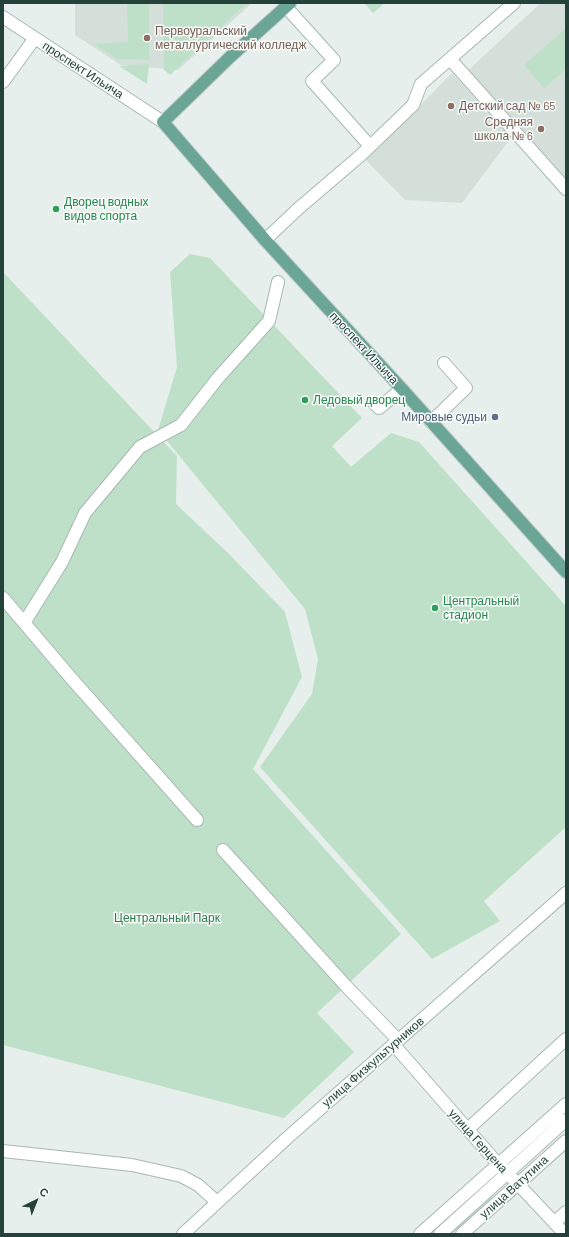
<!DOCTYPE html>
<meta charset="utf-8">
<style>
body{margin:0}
#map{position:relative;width:569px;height:1237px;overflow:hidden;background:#e6efeb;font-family:Barlow,sans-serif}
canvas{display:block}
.frame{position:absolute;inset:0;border:4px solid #24423a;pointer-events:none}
.north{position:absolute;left:16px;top:1181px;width:40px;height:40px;-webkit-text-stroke:3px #f7fbf9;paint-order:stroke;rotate:43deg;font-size:11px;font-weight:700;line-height:16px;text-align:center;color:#24423a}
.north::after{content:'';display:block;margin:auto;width:14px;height:18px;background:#24423a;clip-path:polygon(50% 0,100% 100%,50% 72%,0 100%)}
</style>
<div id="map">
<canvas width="569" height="1237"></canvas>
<div class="frame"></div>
<div class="north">С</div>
</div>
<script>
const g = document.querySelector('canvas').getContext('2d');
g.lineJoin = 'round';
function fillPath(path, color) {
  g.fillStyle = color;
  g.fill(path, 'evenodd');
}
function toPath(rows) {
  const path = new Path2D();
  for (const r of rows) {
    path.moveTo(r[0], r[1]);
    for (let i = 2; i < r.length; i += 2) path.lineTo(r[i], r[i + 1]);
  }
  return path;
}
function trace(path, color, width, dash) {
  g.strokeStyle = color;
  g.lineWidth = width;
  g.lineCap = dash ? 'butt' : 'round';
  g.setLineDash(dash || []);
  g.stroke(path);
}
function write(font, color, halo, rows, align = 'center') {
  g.font = font + ' Barlow,sans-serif';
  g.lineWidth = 3;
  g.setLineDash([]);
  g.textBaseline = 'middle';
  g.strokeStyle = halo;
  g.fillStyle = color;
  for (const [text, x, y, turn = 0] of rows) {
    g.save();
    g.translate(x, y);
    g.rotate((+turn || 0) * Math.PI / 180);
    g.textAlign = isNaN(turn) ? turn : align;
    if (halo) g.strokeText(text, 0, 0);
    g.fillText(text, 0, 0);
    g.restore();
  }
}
const built = toPath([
 [75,3,252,3,178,70,121,65,75,35],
 [541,3,566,3,566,184,464,74],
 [452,73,511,138,462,203,405,200,366,160]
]);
const green = toPath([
 [127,3,149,3,149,60,117,59,95,44,128,42],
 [163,3,247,3,170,75,164,70],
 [364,3,385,3,373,13],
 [566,28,566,69,544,88,524,65],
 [149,64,147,84,119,66],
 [190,254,210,258,362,418,332,446,351,467,391,433,419,442,566,606,566,827,484,901,500,921,432,959,260,767,312,694,318,659,305,609,158,430,177,367,170,272],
 [3,272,177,456,176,504,229,554,285,612,302,677,253,769,401,934,317,1013,354,1052,284,1118,3,1045],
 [481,1186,492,1198,452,1234,428,1234]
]);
const minor = toPath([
 [286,7,334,60,312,81,370,146],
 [3,17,163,122],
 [450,59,566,189],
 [3,82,35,38],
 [265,240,299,208,361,155,413,105,421,84,514,3],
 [374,403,379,408,402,389],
 [431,422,466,388,444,363],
 [3,598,71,678,197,820],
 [24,623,62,562,85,513,140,447,181,425,218,378,269,321,278,282],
 [223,850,346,986,398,1040],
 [394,1045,498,1164,518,1184,565,1234],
 [468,1129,566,1039],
 [3,1151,132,1165,181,1176,198,1185,217,1202],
 [555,1222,566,1212],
 [183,1234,287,1138,566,893],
 [420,1234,566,1104],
 [440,1234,566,1120],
 [462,1234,566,1141]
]);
const major = toPath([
 [290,3,230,57,163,122,265,240,402,389,566,572]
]);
const markers = [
 [147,38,4,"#8d6e63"],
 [451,106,4,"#8d6e63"],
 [541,129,4,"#8d6e63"],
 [56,209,4,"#2e9e5b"],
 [305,400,4,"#2e9e5b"],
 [495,417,4,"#5c6f8a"],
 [435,608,4,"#2e9e5b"]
];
const educationNames = [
 ["Первоуральский",155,31],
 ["металлургический колледж",155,45],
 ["Детский сад № 65",459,106],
 ["Средняя",533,122,"right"],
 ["школа № 6",533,136,"right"]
];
const streetNames = [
 ["проспект Ильича",83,70,33],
 ["проспект Ильича",364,348,47],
 ["улица Физкультурников",373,1062,-41],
 ["улица Герцена",478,1141,48],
 ["улица Ватутина",514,1187,-42]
];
const leisureNames = [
 ["Дворец водных",64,202],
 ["видов спорта",64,216],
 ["Ледовый дворец",313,400],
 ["Центральный",443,601],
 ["стадион",443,615]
];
const serviceNames = [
 ["Мировые судьи",487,417]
];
const parkNames = [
 ["Центральный Парк",167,918]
];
fillPath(built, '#d4dfda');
fillPath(green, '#bfe0c8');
trace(minor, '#a8b8b2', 14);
trace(major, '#c2cac8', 14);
trace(minor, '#fff', 12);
trace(major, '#6aa596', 12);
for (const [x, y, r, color] of markers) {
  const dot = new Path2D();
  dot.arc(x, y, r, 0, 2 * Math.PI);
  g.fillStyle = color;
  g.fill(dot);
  trace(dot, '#f7fbf9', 1.5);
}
write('12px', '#785e54', '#f7fbf9', educationNames, 'left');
write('12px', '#24423a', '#f7fbf9', streetNames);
write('12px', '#27864d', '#f7fbf9', leisureNames, 'left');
write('12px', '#4e5e75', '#f7fbf9', serviceNames, 'right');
write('12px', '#2d7a4b', '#f7fbf9', parkNames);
</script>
